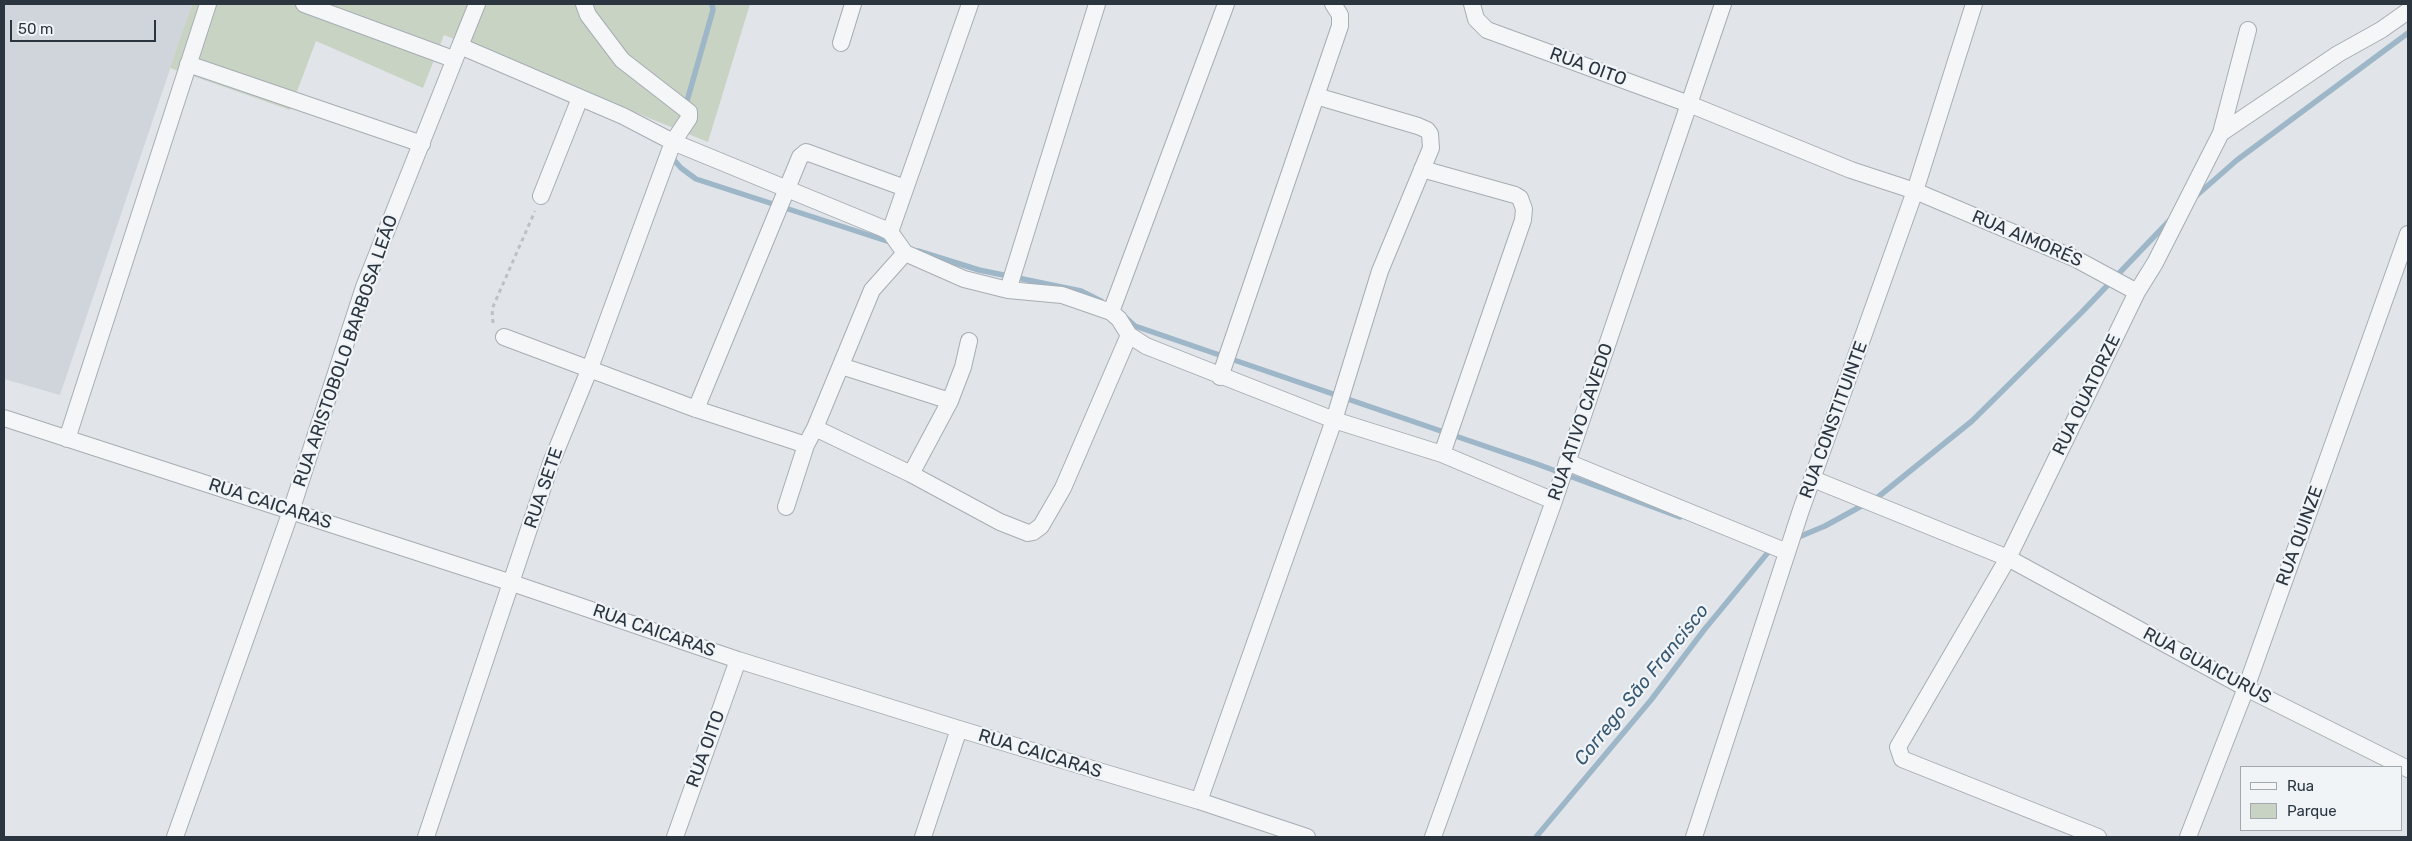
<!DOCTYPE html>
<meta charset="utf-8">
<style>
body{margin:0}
#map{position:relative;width:2412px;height:841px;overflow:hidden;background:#e1e5e9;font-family:Rubik,sans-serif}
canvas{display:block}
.frame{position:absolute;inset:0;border:5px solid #2a3540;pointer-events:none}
.legend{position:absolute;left:2240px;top:766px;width:162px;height:65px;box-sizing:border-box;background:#f1f4f7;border:1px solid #a1a8ae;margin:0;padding:6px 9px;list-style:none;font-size:15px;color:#2a3540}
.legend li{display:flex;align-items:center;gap:10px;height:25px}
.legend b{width:25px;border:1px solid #a1a8ae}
.scale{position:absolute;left:10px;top:20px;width:146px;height:22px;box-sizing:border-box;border:2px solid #2a3540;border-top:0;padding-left:6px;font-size:15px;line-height:18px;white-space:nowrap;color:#2a3540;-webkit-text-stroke:4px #f1f4f7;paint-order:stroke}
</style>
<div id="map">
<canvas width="2412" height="841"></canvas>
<div class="frame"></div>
<ul class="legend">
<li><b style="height:6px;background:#f4f6f8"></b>Rua</li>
<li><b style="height:14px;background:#c9d3c3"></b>Parque</li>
</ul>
<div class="scale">50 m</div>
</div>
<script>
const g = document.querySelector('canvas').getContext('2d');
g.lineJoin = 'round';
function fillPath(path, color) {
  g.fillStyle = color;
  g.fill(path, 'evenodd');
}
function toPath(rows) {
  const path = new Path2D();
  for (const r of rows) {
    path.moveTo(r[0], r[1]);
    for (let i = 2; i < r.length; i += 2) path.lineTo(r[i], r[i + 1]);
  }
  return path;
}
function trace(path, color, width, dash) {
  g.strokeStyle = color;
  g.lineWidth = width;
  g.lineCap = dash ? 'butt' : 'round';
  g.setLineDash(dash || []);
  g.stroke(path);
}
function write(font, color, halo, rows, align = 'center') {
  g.font = font + ' Rubik,sans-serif';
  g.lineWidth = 4.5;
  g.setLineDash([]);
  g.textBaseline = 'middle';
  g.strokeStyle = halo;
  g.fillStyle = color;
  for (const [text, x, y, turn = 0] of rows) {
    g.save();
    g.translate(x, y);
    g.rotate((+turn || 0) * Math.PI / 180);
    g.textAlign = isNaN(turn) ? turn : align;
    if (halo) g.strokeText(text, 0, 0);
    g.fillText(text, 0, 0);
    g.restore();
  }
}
const built = toPath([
 [4,4,192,4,60,395,4,379]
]);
const green = toPath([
 [192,4,750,4,708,142,444,35,423,88,316,41,290,110,170,68]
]);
const stream = toPath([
 [685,108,713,10,712,4],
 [673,155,674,160,681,168,696,179,893,243],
 [2196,196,2237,160,2408,33],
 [918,251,979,270,1081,291,1101,301],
 [1125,317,1135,326,1537,464,1680,517],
 [1794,539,1825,526,1878,497,1972,421,2082,312,2169,221],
 [1536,837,1651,700,1704,630,1770,550]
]);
const path = toPath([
 [493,323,492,309,535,211]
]);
const minor = toPath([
 [304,4,453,59],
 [1472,4,1476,19,1487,30,1689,104,1851,170,1915,191,2076,259,2137,292],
 [841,43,853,4],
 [460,46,477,4],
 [188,64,422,144],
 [2221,133,2338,54,2381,30,2408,11],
 [1422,169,1515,195,1520,198,1524,209,1523,220,1442,454],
 [541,196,580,98],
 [890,232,970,4],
 [1008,290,1097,4],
 [1111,312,1226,4],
 [504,337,696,409,806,445],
 [841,366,950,401],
 [1220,377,1340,26,1340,15,1333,4],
 [696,409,800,157,806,152,905,188],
 [4,418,512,583,738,660,959,729,1199,801,1307,837],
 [815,428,911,474,1000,522,1028,533,1033,532,1041,526,1063,488,1129,335],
 [67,439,208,4],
 [1567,462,1787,552],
 [911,474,950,401,963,367,969,341],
 [1813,479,2008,558,2246,688,2408,769],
 [786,507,806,445,815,428,872,290,905,253,964,279,1008,290,1062,295,1111,312,1119,319,1129,335,1146,346,1334,420,1442,454,1554,501],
 [1199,801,1334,420,1380,271,1431,148,1430,134,1427,130,1418,126,1316,96],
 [175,837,291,511,364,287,460,46,623,116,673,142,882,228,890,232,905,253],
 [426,837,551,463,590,368,673,142,689,118,689,112,622,60,588,15,584,4],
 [675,837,738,660],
 [923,837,959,729],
 [1433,837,1554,501,1723,4],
 [1694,837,1801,510,1915,191,1974,4],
 [2098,837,1902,759,1898,747,2008,558,2137,292,2155,263,2221,133,2248,30],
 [2188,837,2246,688,2408,234]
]);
const streetNames = [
 ["RUA OITO",1588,67,20],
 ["RUA AIMORÉS",2027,239,23],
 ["RUA ARISTOBOLO BARBOSA LEÃO",346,351,-71],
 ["RUA QUATORZE",2087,395,-64],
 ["RUA CONSTITUINTE",1834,420,-70],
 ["RUA ATIVO CAVEDO",1581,422,-71],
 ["RUA SETE",544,488,-71],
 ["RUA CAICARAS",270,504,18],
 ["RUA QUINZE",2300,536,-70],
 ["RUA CAICARAS",654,631,19],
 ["RUA GUAICURUS",2207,666,28],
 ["RUA OITO",706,749,-70],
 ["RUA CAICARAS",1040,754,17]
];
const waterNames = [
 ["Corrego São Francisco",1642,685,-51]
];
fillPath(built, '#cfd5db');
fillPath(green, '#c9d3c3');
trace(stream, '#9eb7c8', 5.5);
trace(minor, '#a6adb3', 18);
trace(path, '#bbc0c4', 3, [4, 4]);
trace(minor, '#f4f6f8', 16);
write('18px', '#2a3540', '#f1f4f7', streetNames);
write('italic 19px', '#365873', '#f1f4f7', waterNames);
</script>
